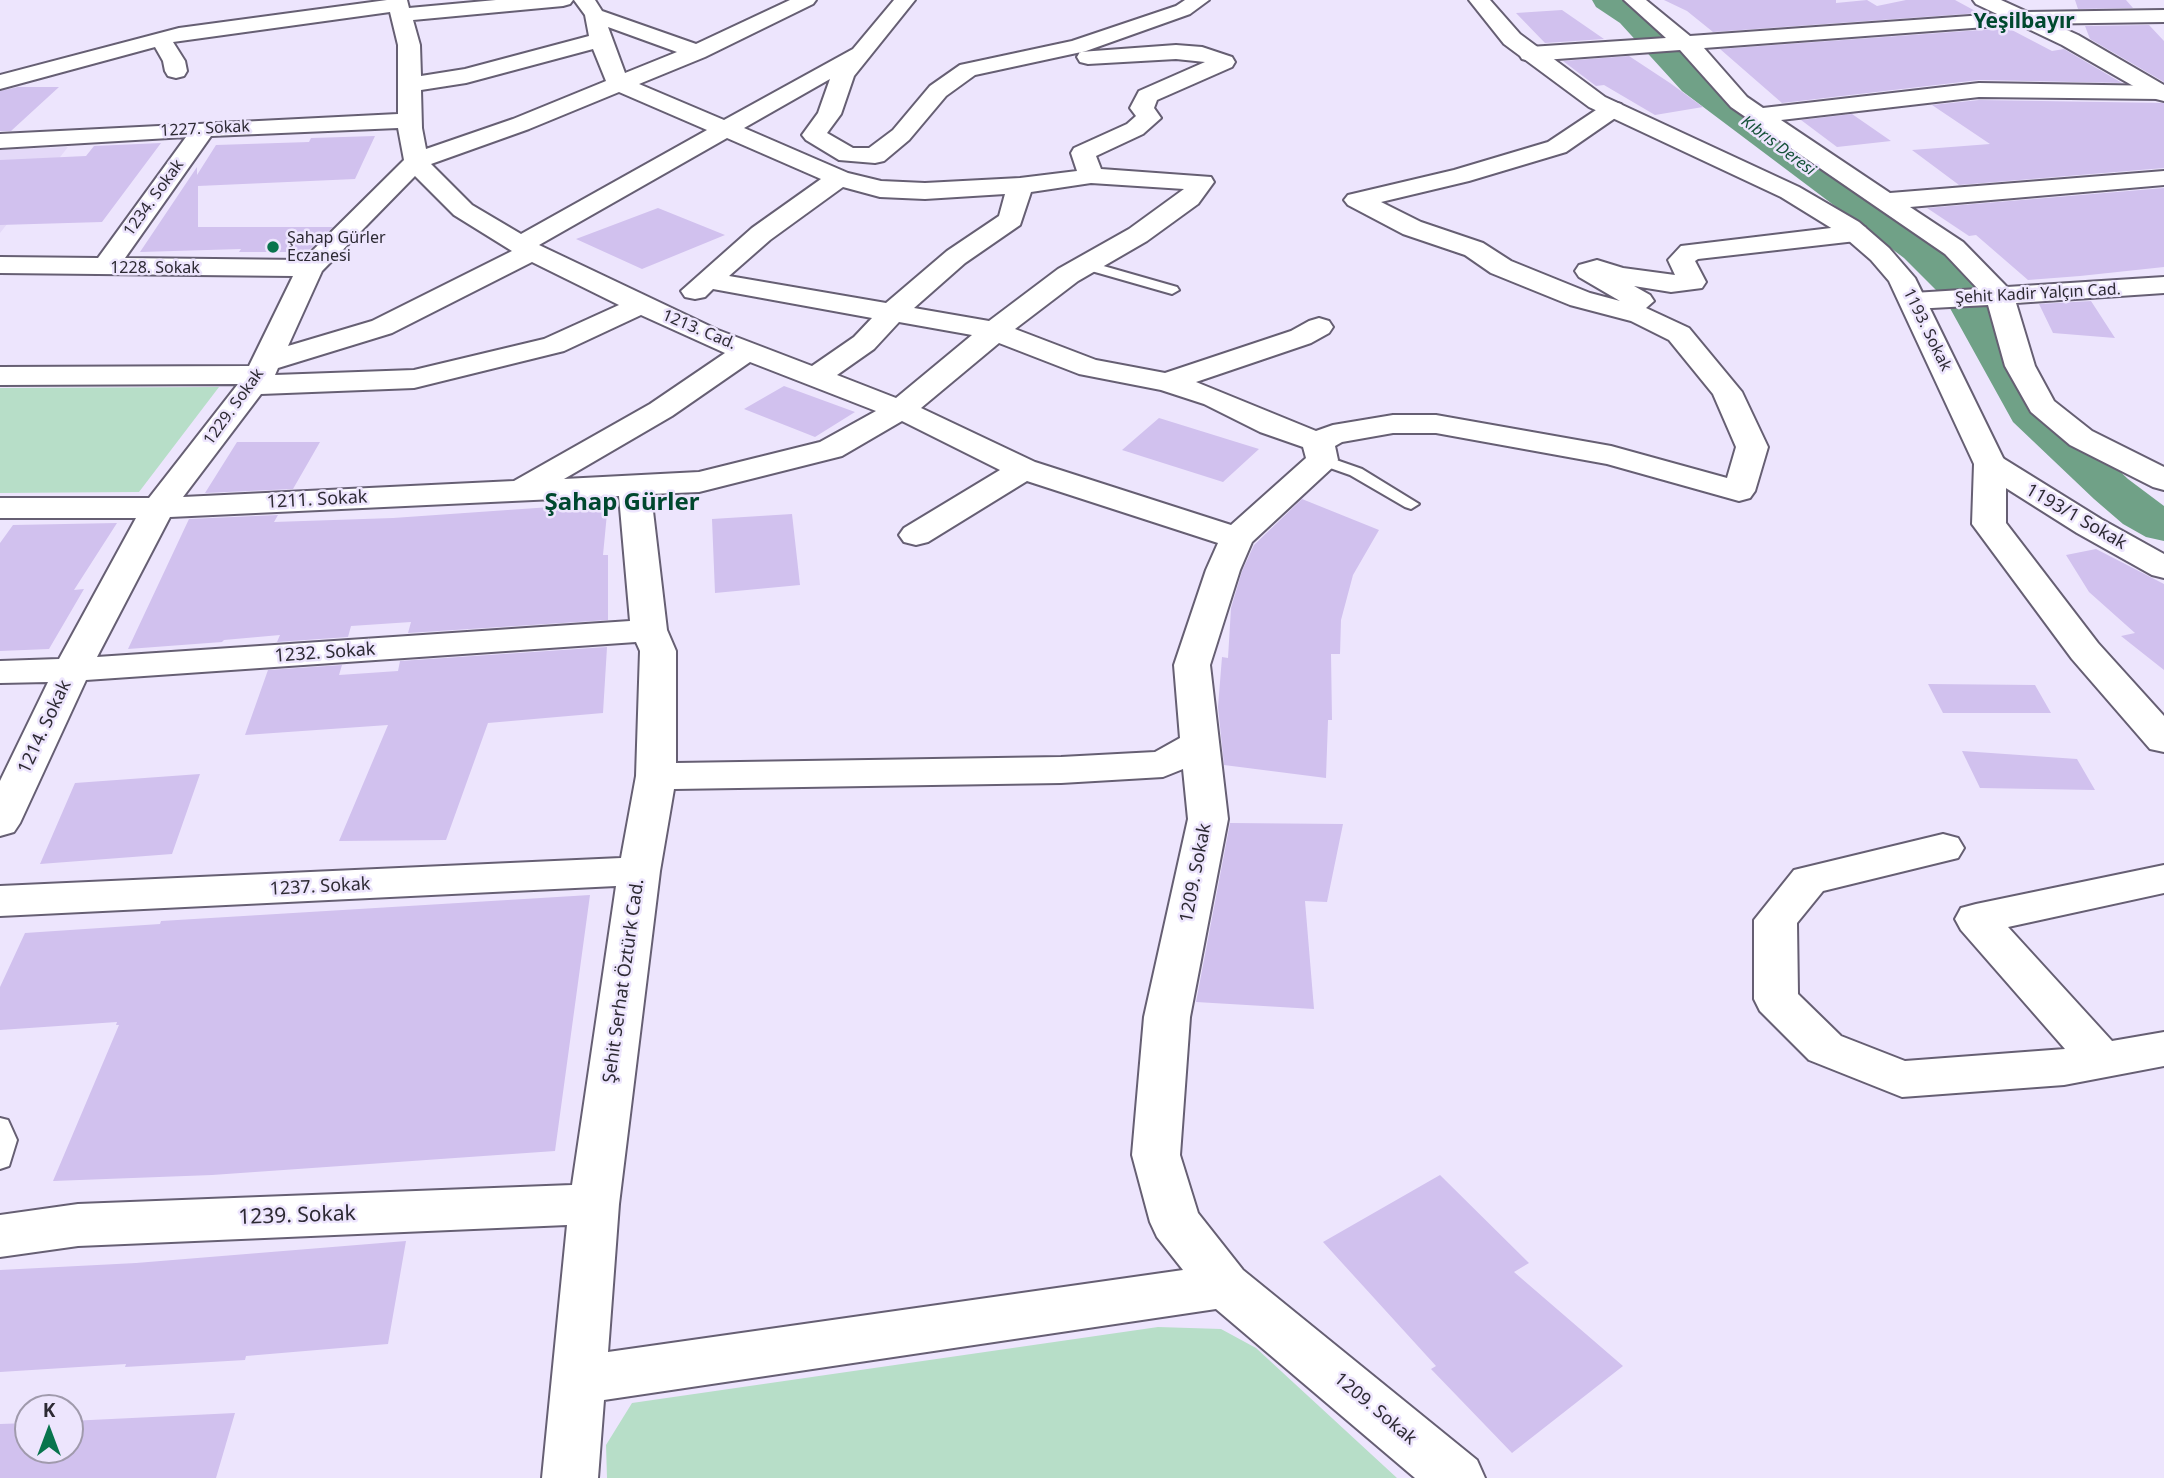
<!DOCTYPE html>
<meta charset="utf-8">
<style>
body{margin:0}
#map{position:relative;width:2164px;height:1478px;overflow:hidden;background:#ede5fd;font-family:"Noto Sans",sans-serif}
canvas{display:block}
.north{position:absolute;left:14px;top:1394px;width:70px;height:70px;box-sizing:border-box;background:#ede5fd;border:2px solid #a09aac;border-radius:50%;rotate:0deg;font-size:19px;font-weight:700;line-height:28px;text-align:center;color:#2d2a33}
.north::after{content:'';display:block;margin:auto;width:24px;height:32px;background:#08744d;clip-path:polygon(50% 0,100% 100%,50% 72%,0 100%)}
</style>
<div id="map">
<canvas width="2164" height="1478"></canvas>
<div class="north">K</div>
</div>
<script>
const g = document.querySelector('canvas').getContext('2d');
g.lineJoin = 'round';
function fillPath(path, color) {
  g.fillStyle = color;
  g.fill(path, 'evenodd');
}
function toPath(rows) {
  const path = new Path2D();
  for (const r of rows) {
    path.moveTo(r[0], r[1]);
    for (let i = 2; i < r.length; i += 2) path.lineTo(r[i], r[i + 1]);
  }
  return path;
}
function trace(path, color, width, dash) {
  g.strokeStyle = color;
  g.lineWidth = width;
  g.lineCap = dash ? 'butt' : 'round';
  g.setLineDash(dash || []);
  g.stroke(path);
}
function write(font, color, halo, rows, align = 'center') {
  g.font = font + ' "Noto Sans",sans-serif';
  g.lineWidth = 5;
  g.setLineDash([]);
  g.textBaseline = 'middle';
  g.strokeStyle = halo;
  g.fillStyle = color;
  for (const [text, x, y, turn = 0] of rows) {
    g.save();
    g.translate(x, y);
    g.rotate((+turn || 0) * Math.PI / 180);
    g.textAlign = isNaN(turn) ? turn : align;
    if (halo) g.strokeText(text, 0, 0);
    g.fillText(text, 0, 0);
    g.restore();
  }
}
const built = toPath([
 [68,147,0,233,0,150]
]);
const green = toPath([
 [219,387,139,492,0,493,0,388],
 [1158,1327,1221,1329,1256,1348,1397,1478,607,1478,606,1445,632,1403]
]);
const river = toPath([
 [1592,0,1628,0,1642,9,1706,77,1932,242,1970,276,1976,285,1972,290,1982,292,1988,301,2048,404,2128,479,2164,506,2164,541,2146,537,2123,524,2094,499,2013,422,1946,301,1950,296,1940,294,1904,258,1682,91,1620,23,1596,7,1592,0]
]);
const building = toPath([
 [1664,0,1836,0,1836,3,1867,0,1877,6,1906,0,1955,0,1979,13,1713,32,1687,11],
 [2075,0,2126,0,2133,8,2078,9],
 [1562,10,1604,39,1545,43,1516,13],
 [2149,25,2164,41,2164,82,2090,39,2085,26],
 [2008,28,2052,51,2064,49,2122,83,1979,80,1782,103,1720,49],
 [1629,56,1670,83,1703,107,1655,115,1604,85,1596,86,1563,61],
 [18,87,59,87,11,131,0,131,0,91],
 [1979,100,2164,103,2164,168,1959,185,1912,150,1990,144,1932,105],
 [1852,114,1891,141,1837,147,1801,120],
 [375,136,355,179,198,186,198,227,333,227,307,252,239,252,241,249,140,252,197,167,197,175,216,145,309,142,311,138],
 [161,143,102,222,0,225,0,160,86,156,94,146],
 [2164,188,2164,267,2080,276,2028,280,1976,235,1969,236,1927,208],
 [658,208,725,235,642,269,576,239],
 [2091,301,2115,338,2053,333,2039,304],
 [784,386,855,412,815,437,744,409],
 [1159,418,1259,449,1223,482,1122,450],
 [237,442,320,442,293,489,205,493],
 [1302,499,1379,530,1353,575,1341,620,1340,654,1331,654,1332,720,1328,720,1326,778,1224,765,1218,707,1222,657,1228,658,1231,608,1242,571,1254,545],
 [608,503,603,555,608,555,608,620,408,633,411,622,351,626,348,637,277,642,280,635,224,640,222,642,128,649,189,519,278,515,274,522,393,518],
 [792,514,800,585,715,593,712,519],
 [117,523,74,590,84,589,49,649,0,651,0,543,13,525],
 [2096,549,2164,584,2164,670,2121,636,2135,633,2089,592,2066,555],
 [607,647,603,713,488,723,446,840,339,841,388,725,245,735,268,670,342,665,339,675,398,671,400,661],
 [1928,684,2035,685,2051,713,1943,713],
 [1962,751,2077,759,2095,790,1980,788],
 [200,774,172,854,40,864,75,783],
 [1230,823,1343,824,1327,902,1305,901,1314,1009,1196,1002],
 [590,895,555,1151,212,1175,53,1181,119,1025,116,1025,117,1022,0,1030,0,987,25,933,160,924,161,921],
 [1440,1175,1529,1263,1514,1272,1623,1366,1512,1453,1431,1369,1436,1366,1323,1242],
 [406,1241,388,1344,246,1356,245,1360,125,1367,126,1364,0,1372,0,1270,136,1263],
 [235,1413,216,1478,0,1478,0,1424,28,1423,28,1450,70,1450,70,1421]
]);
const service = toPath([
 [1086,261,1177,287,1179,290,1172,294,1081,268,1081,262,1086,261],
 [1322,455,1362,469,1419,504,1411,509,1405,507,1350,475,1316,463,1314,460,1322,455],
 [0,1118,8,1120,17,1140,9,1166,0,1169,0,1118]
]);
const minor = toPath([
 [387,0,407,0,409,8,496,0,573,0,570,4,563,6,413,20,420,45,421,76,465,69,589,36,585,15,574,0,595,0,602,11,696,44,790,0,816,0,813,4,705,57,639,84,724,120,853,49,894,0,915,0,854,76,841,114,827,133,853,148,869,148,893,130,930,86,960,65,1072,41,1176,6,1185,0,1209,0,1190,14,1086,51,975,75,946,96,909,140,884,161,875,163,839,160,806,140,802,135,818,113,830,79,744,128,848,173,881,181,925,183,1020,178,1077,171,1071,153,1074,148,1127,124,1136,116,1130,108,1139,91,1205,62,1176,59,1088,64,1080,62,1077,57,1080,52,1176,45,1202,47,1232,57,1235,62,1232,67,1157,100,1154,108,1161,118,1143,134,1096,156,1101,169,1211,177,1214,182,1198,204,1147,241,1078,281,1015,329,1096,360,1165,373,1291,331,1309,321,1319,318,1329,321,1333,327,1329,333,1311,343,1196,382,1316,431,1333,425,1393,415,1436,415,1611,446,1727,478,1736,447,1713,394,1669,340,1631,321,1570,305,1491,273,1465,255,1403,234,1348,205,1344,200,1348,195,1454,170,1548,142,1605,104,1613,102,1621,104,1625,109,1621,114,1566,152,1469,181,1381,202,1421,222,1483,243,1511,261,1590,293,1620,301,1579,277,1575,271,1579,265,1597,260,1623,268,1675,275,1668,260,1681,246,1856,225,1865,227,1869,233,1865,239,1856,241,1698,259,1695,261,1706,282,1702,288,1671,292,1634,286,1650,295,1654,301,1646,308,1689,328,1742,392,1768,447,1755,491,1750,498,1739,501,1607,464,1436,433,1393,433,1342,442,1335,446,1338,460,1333,467,1252,542,1240,570,1210,665,1228,819,1190,1017,1180,1155,1198,1213,1243,1270,1477,1460,1485,1478,1415,1478,1216,1309,604,1400,598,1478,542,1478,567,1225,78,1246,0,1257,0,1215,78,1204,572,1185,616,886,0,916,0,886,621,858,636,776,640,651,636,642,86,680,20,823,14,832,0,836,0,781,48,682,0,683,0,661,59,659,136,518,0,518,0,498,149,498,238,384,0,385,0,367,249,366,293,276,0,273,0,257,98,258,186,137,0,148,0,134,398,114,398,45,390,12,173,42,185,61,187,71,184,76,176,78,168,76,165,71,163,61,155,47,0,89,0,75,179,28,387,0],
 [608,27,677,52,625,73,608,27],
 [593,49,606,81,513,119,426,149,422,128,421,90,466,83,593,49],
 [619,92,707,130,521,234,472,205,431,164,529,129,619,92],
 [398,128,404,160,303,260,125,258,211,136,398,128],
 [727,138,821,179,752,228,681,291,685,297,695,299,705,297,713,289,872,318,854,337,812,366,718,330,539,245,727,138],
 [415,176,454,215,512,251,372,321,288,346,322,271,415,176],
 [1091,183,1184,189,1129,229,1058,269,989,321,914,308,965,263,1020,225,1031,192,1091,183],
 [843,187,880,197,925,199,1005,194,999,216,947,251,886,303,729,276,770,240,843,187],
 [532,262,619,305,544,339,414,370,275,375,278,368,392,333,532,262],
 [641,315,725,353,650,404,514,481,183,497,261,394,414,388,564,351,641,315],
 [899,322,972,335,896,398,837,375,874,349,899,322],
 [999,343,1079,374,1161,390,1204,404,1260,432,1303,447,1306,458,1231,525,1035,462,921,408,999,343],
 [750,362,876,411,820,442,699,472,564,479,672,416,750,362],
 [902,421,1000,470,904,528,899,535,904,542,916,545,928,542,1027,481,1218,543,1206,570,1174,665,1180,738,1155,752,1061,757,676,763,676,651,667,630,651,494,699,492,842,456,902,421],
 [619,496,630,621,97,657,170,517,619,496],
 [1183,769,1188,819,1144,1017,1132,1155,1150,1222,1157,1237,1183,1270,608,1352,619,1204,660,871,674,789,1061,783,1163,777,1183,769],
 [1624,0,1646,0,1690,36,2026,12,2164,10,2164,22,2026,24,1704,48,1747,97,1763,108,1979,83,2164,86,2164,98,2160,99,1979,97,1781,120,1890,193,2164,171,2164,185,1910,207,1963,242,2007,287,2164,277,2164,293,2016,303,2035,366,2054,401,2092,431,2164,467,2164,490,2153,487,2070,445,2031,412,2005,366,1988,305,1913,309,1903,307,1899,301,1903,295,1913,293,1978,289,1945,254,1731,107,1680,50,1530,61,1522,59,1519,54,1522,49,1530,47,1666,38,1624,0],
 [1990,454,2001,457,2101,519,2164,554,2164,578,2152,575,2077,533,1979,471,1974,464,1979,457,1990,454],
 [1943,834,1958,838,1964,848,1958,858,1823,891,1797,923,1798,994,1841,1036,1905,1061,2065,1049,1961,930,1955,919,1961,908,1976,904,2164,865,2164,893,2008,927,2112,1041,2164,1032,2164,1066,2064,1085,1902,1097,1809,1060,1760,1011,1754,999,1754,920,1794,870,1943,834]
]);
const tertiary = toPath([
 [1469,0,1490,0,1520,34,1605,97,1799,187,1859,222,1889,248,1915,278,2006,464,2006,523,2098,643,2164,716,2164,752,2150,749,2072,659,1972,524,1974,464,1889,281,1871,260,1841,234,1781,197,1589,107,1504,44,1469,0],
 [1973,0,2001,0,2078,35,2164,85,2164,101,2156,99,2062,45,1976,4,1973,0]
]);
const markers = [
 [273,247,7,"#08744d"]
];
const farStreetnames = [
 ["1227. Sokak",205,129,-3],
 ["1234. Sokak",154,198,-54],
 ["1228. Sokak",155,268],
 ["Şehit Kadir Yalçın Cad.",2038,294,-3],
 ["1213. Cad.",699,330,23],
 ["1193. Sokak",1927,330,64],
 ["1229. Sokak",234,407,-54]
];
const farWaternames = [
 ["Kıbrıs Deresi",1778,146,37]
];
const farPoinames = [
 ["Şahap Gürler",287,238],
 ["Eczanesi",287,256]
];
const streetNames = [
 ["1211. Sokak",317,500,-3],
 ["1193/1 Sokak",2076,517,30],
 ["1232. Sokak",325,653,-4],
 ["1214. Sokak",45,727,-65],
 ["1209. Sokak",1196,873,-79],
 ["1237. Sokak",320,887,-3],
 ["Şehit Serhat Öztürk Cad.",624,981,-82],
 ["1209. Sokak",1375,1409,40]
];
const farDistrictnames = [
 ["Yeşilbayır",2024,22]
];
const nearStreetnames = [
 ["1239. Sokak",297,1216,-2]
];
const districtNames = [
 ["Şahap Gürler",622,503]
];
fillPath(built, '#e4d9f8');
fillPath(green, '#b7dec8');
fillPath(river, '#70a187');
fillPath(building, '#d1c1ee');
trace(service, '#665f73', 4);
trace(minor, '#665f73', 4);
trace(tertiary, '#665f73', 4);
fillPath(service, '#fff');
fillPath(minor, '#fff');
fillPath(tertiary, '#fff');
for (const [x, y, r, color] of markers) {
  const dot = new Path2D();
  dot.arc(x, y, r, 0, 2 * Math.PI);
  g.fillStyle = color;
  g.fill(dot);
  trace(dot, '#ede5fd', 2.5);
}
write('16px', '#2d2a33', '#ede5fd', farStreetnames);
write('italic 16px', '#155238', '#ede5fd', farWaternames);
write('16px', '#2d2a33', '#ede5fd', farPoinames, 'left');
write('18px', '#2d2a33', '#ede5fd', streetNames);
write('bold 21px', '#00482e', '#ede5fd', farDistrictnames);
write('21px', '#2d2a33', '#ede5fd', nearStreetnames);
write('bold 24px', '#00482e', '#ede5fd', districtNames);
</script>
